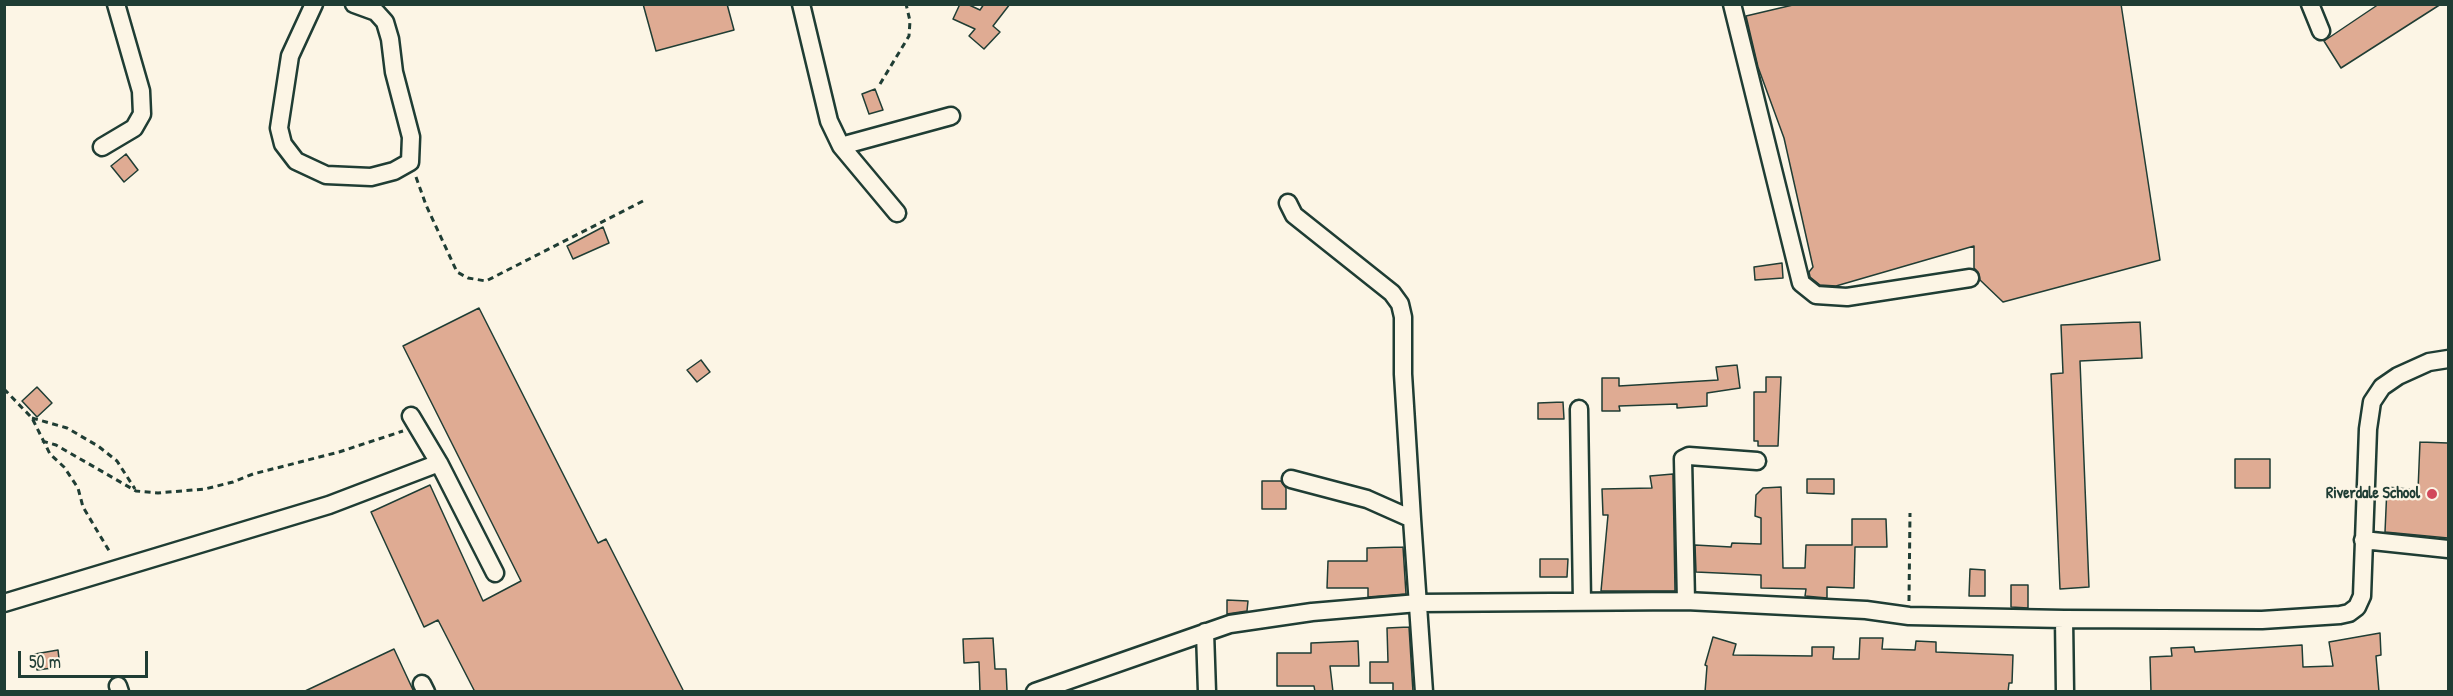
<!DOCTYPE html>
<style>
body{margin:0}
#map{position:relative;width:2453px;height:696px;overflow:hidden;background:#fcf5e5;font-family:"Patrick Hand",sans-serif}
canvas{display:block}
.frame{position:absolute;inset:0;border:6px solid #1f3d34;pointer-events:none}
.scale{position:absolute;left:18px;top:651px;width:130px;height:27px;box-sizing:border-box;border:3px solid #1f3d34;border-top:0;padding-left:8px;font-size:18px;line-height:21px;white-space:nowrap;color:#1f3d34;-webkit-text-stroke:4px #fcf5e5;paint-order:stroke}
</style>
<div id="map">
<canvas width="2453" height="696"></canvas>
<div class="frame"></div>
<div class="scale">50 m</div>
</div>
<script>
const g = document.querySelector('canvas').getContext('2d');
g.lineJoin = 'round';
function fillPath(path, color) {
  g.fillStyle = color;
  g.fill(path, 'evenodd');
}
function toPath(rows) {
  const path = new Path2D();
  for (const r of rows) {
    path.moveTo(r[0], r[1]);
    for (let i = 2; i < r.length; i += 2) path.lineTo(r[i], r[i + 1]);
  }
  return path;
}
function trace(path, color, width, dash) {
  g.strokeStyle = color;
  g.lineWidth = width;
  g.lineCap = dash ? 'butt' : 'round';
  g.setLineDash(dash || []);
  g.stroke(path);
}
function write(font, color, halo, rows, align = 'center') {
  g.font = font + ' "Patrick Hand",sans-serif';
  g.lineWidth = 4.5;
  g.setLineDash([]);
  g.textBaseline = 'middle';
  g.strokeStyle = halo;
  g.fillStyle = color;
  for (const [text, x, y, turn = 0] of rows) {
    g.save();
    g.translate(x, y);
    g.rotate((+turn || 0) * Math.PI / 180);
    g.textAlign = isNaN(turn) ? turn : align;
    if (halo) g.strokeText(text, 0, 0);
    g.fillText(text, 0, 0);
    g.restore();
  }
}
const building = toPath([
 [643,4,727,4,734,30,656,51,643,4],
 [960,4,967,4,980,10,984,4,1010,4,993,26,1000,32,984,49,969,36,975,29,953,19,960,4],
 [1797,4,2121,4,2160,260,2003,302,1980,280,1978,272,1974,268,1974,246,1836,286,1820,285,1810,277,1809,272,1813,267,1784,138,1758,67,1746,16,1797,4],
 [2379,4,2441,4,2341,68,2324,41,2379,4],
 [875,89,883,110,869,114,862,94,875,89],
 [126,154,138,170,124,182,111,166,126,154],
 [603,227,609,243,573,259,567,246,603,227],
 [1782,263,1783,278,1755,280,1754,267,1782,263],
 [479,308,598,543,606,539,684,692,475,692,438,620,424,627,371,512,430,485,483,601,521,581,403,346,479,308],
 [2140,322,2142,358,2080,361,2089,587,2060,589,2051,374,2063,373,2061,325,2140,322],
 [701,360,710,372,697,382,687,370,701,360],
 [1737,365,1740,388,1707,393,1707,406,1677,408,1677,404,1619,406,1620,411,1602,411,1602,378,1619,378,1619,386,1718,380,1716,367,1737,365],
 [1766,377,1781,377,1778,446,1758,446,1758,441,1754,441,1754,392,1766,392,1766,377],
 [37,387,52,403,37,417,22,401,37,387],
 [1563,402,1564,419,1538,419,1538,403,1563,402],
 [2420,442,2448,443,2448,538,2385,532,2387,487,2418,490,2420,442],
 [2235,459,2270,459,2270,488,2235,488,2235,459],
 [1673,474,1675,591,1601,591,1608,515,1603,515,1602,489,1652,488,1650,476,1673,474],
 [1807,479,1834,479,1834,494,1807,493,1807,479],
 [1262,481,1281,481,1286,488,1286,509,1262,509,1262,481],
 [1781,487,1783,568,1805,568,1806,545,1852,545,1852,519,1886,519,1887,547,1855,547,1854,588,1827,587,1827,598,1805,596,1806,589,1761,588,1761,575,1696,572,1695,545,1731,547,1732,543,1761,544,1761,518,1755,516,1756,495,1763,488,1781,487],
 [1403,547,1406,594,1368,597,1368,588,1327,588,1328,561,1367,561,1367,548,1403,547],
 [1540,559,1568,559,1567,577,1540,577,1540,559],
 [1970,569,1985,570,1985,596,1969,596,1970,569],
 [2011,585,2028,585,2028,608,2011,607,2011,585],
 [1227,600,1248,601,1247,611,1227,614,1227,600],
 [1409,627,1413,692,1393,692,1393,683,1370,683,1370,662,1388,662,1387,628,1409,627],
 [2380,633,2381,655,2376,656,2379,692,2151,692,2150,657,2172,656,2171,648,2194,647,2195,652,2302,645,2303,667,2333,666,2329,642,2380,633],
 [1713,637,1736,644,1733,655,1812,656,1812,647,1834,647,1833,659,1859,659,1860,638,1883,638,1882,649,1915,650,1916,641,1936,642,1936,652,2013,655,2012,683,2009,683,2008,692,1705,692,1707,666,1705,665,1713,637],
 [993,638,995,669,1006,669,1007,691,980,692,979,662,964,663,963,639,993,638],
 [1358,641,1359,666,1330,666,1333,692,1315,692,1314,686,1277,686,1277,653,1311,653,1311,643,1358,641],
 [394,649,414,692,303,692,394,649],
 [58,650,60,667,37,670,35,654,58,650]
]);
const path = toPath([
 [880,84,909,36,910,21,906,4],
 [416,177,426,205,457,272,468,278,486,281,645,200],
 [4,389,32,418,50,454,64,467,78,488,83,507,111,554],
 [32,418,67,428,98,446,117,461,135,489],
 [42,441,56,445,136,491,158,493,205,489,233,482,253,474,339,452,403,431],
 [1909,601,1910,513]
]);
const minor = toPath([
 [314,4,290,56,279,128,283,144,296,161,326,175,371,177,394,171,410,162,411,137,394,72,390,39,385,22,376,12,354,4],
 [801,4,829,121,841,146,897,213],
 [1732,4,1801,283,1816,295,1847,297,1970,278],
 [2310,4,2321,31],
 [841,146,951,116],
 [102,147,134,128,142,114,141,91,116,4],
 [1288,203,1294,215,1392,293,1400,304,1403,317,1403,374,1412,519],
 [1579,409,1582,602],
 [411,416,439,463,495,573],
 [1291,479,1367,499,1412,519,1424,692],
 [2363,540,2448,549],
 [1686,601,1683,459,1689,456,1757,461],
 [4,603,329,505,439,463],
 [2064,619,2065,692],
 [1205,632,1207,692],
 [422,684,426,692],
 [118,686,120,692],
 [1035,692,1230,624,1312,612,1418,603,1686,601,1866,610,1909,616,2064,619,2262,620,2340,615,2349,613,2357,607,2362,596,2368,429,2372,402,2382,387,2398,376,2429,362,2448,359]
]);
const markers = [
 [2432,494,6,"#d1495b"]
];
const poiNames = [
 ["Riverdale School",2420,494]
];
fillPath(building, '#dfab93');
trace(building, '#1f3d34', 1.5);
trace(minor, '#1f3d34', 21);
trace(path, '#1f3d34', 3, [6, 4.5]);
trace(minor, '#fcf5e5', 16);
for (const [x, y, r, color] of markers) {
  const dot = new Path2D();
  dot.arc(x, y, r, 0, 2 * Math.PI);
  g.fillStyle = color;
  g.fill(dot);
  trace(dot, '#fcf5e5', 2);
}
write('bold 16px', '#1f3d34', '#fcf5e5', poiNames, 'right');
</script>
